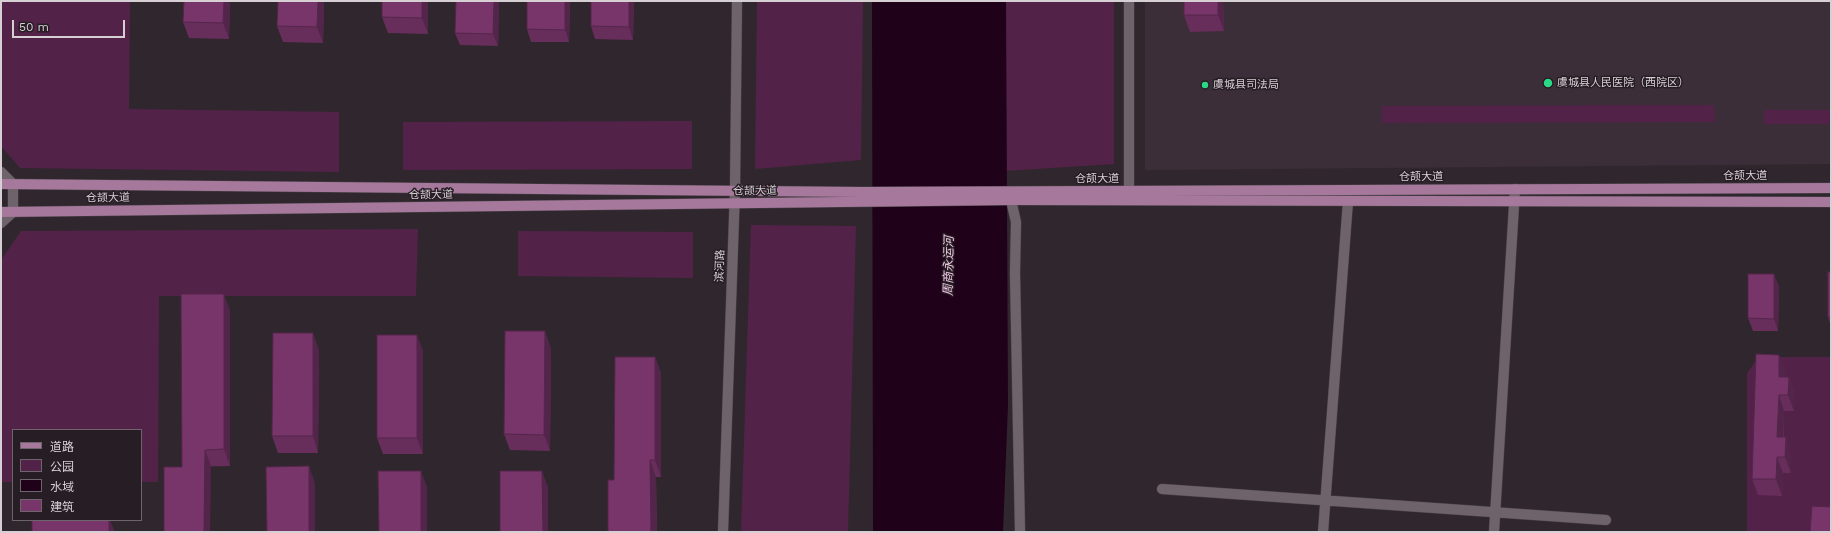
<!DOCTYPE html>
<meta charset="utf-8">
<style>
body{margin:0}
#map{position:relative;width:1832px;height:533px;overflow:hidden;background:#30272e;font-family:"Work Sans","Noto Sans SC",sans-serif}
canvas{display:block}
.frame{position:absolute;inset:0;border:2px solid #d6d0d5;pointer-events:none}
.legend{position:absolute;left:12px;top:429px;width:130px;height:92px;box-sizing:border-box;background:#271d24;border:1px solid #6d656b;margin:0;padding:5px 7px;list-style:none;font-size:12px;color:#d6d0d5}
.legend li{display:flex;align-items:center;gap:8px;height:20px}
.legend b{width:20px;border:1px solid #6d656b}
.scale{position:absolute;left:12px;top:20px;width:113px;height:18px;box-sizing:border-box;border:2px solid #d6d0d5;border-top:0;padding-left:5px;font-size:12px;line-height:14px;white-space:nowrap;color:#d6d0d5;-webkit-text-stroke:3px #271d24;paint-order:stroke}
</style>
<div id="map">
<canvas width="1832" height="533"></canvas>
<div class="frame"></div>
<ul class="legend">
<li><b style="height:5px;background:#a6789b"></b>道路</li>
<li><b style="height:11px;background:#532249"></b>公园</li>
<li><b style="height:11px;background:#20011a"></b>水域</li>
<li><b style="height:11px;background:#78356a"></b>建筑</li>
</ul>
<div class="scale">50 m</div>
</div>
<script>
const g = document.querySelector('canvas').getContext('2d');
g.lineJoin = 'round';
function fillPath(path, color) {
  g.fillStyle = color;
  g.fill(path, 'evenodd');
}
function toPath(rows) {
  const path = new Path2D();
  for (const r of rows) {
    path.moveTo(r[0], r[1]);
    for (let i = 2; i < r.length; i += 2) path.lineTo(r[i], r[i + 1]);
  }
  return path;
}
function trace(path, color, width, dash) {
  g.strokeStyle = color;
  g.lineWidth = width;
  g.lineCap = dash ? 'butt' : 'round';
  g.setLineDash(dash || []);
  g.stroke(path);
}
function write(font, color, halo, rows, align = 'center') {
  g.font = font + ' "Work Sans","Noto Sans SC",sans-serif';
  g.lineWidth = 3;
  g.setLineDash([]);
  g.textBaseline = 'middle';
  g.strokeStyle = halo;
  g.fillStyle = color;
  for (const [text, x, y, turn = 0] of rows) {
    g.save();
    g.translate(x, y);
    g.rotate((+turn || 0) * Math.PI / 180);
    g.textAlign = isNaN(turn) ? turn : align;
    if (halo) g.strokeText(text, 0, 0);
    g.fillText(text, 0, 0);
    g.restore();
  }
}
const built = toPath([
 [1145,1,1831,1,1831,164,1145,170]
]);
const green = toPath([
 [1,1,130,1,129,109,339,112,339,172,20,168,1,146],
 [757,1,863,1,861,160,755,169],
 [1006,1,1114,1,1114,164,1004,171],
 [1714,105,1715,122,1382,123,1382,106],
 [1764,110,1831,110,1831,124,1764,124],
 [692,121,692,169,403,170,403,122],
 [751,225,856,226,848,532,741,532],
 [418,229,416,296,159,296,158,482,141,482,141,430,13,430,13,482,1,482,1,260,21,231],
 [518,231,693,232,693,278,518,276],
 [1759,357,1831,357,1831,532,1747,532,1747,373]
]);
const water = toPath([
 [872,1,1006,1,1008,405,1003,532,873,532]
]);
const street = toPath([
 [1011,200,1016,222,1015,273,1020,532],
 [1162,489,1606,520],
 [1323,532,1348,201],
 [1494,532,1515,189]
]);
const secondary = toPath([
 [1129,1,1129,198],
 [1,172,13,184,13,212,1,223],
 [723,532,735,190,737,1]
]);
const primary = toPath([
 [1,184,862,192,1831,188],
 [1,212,1011,200,1831,202]
]);
const wall = toPath([
 [184,1,230,1,229,39,189,38,183,22],
 [324,1,323,43,283,42,277,26],
 [382,1,428,1,428,34,388,33,382,17],
 [456,1,499,1,498,46,460,45,455,33],
 [570,1,569,42,531,42,527,29],
 [591,1,634,1,633,40,595,39,591,26],
 [1184,1,1223,1,1224,31,1190,32,1184,15],
 [1831,272,1831,326,1828,317],
 [1779,286,1778,331,1753,331,1748,318],
 [230,310,230,466,182,467],
 [551,348,550,451,510,450,504,434],
 [319,350,318,453,278,453,272,436],
 [423,351,423,454,383,454,377,438],
 [1779,355,1785,372,1785,377,1789,377,1795,393,1794,411,1784,411,1784,437,1791,454,1791,473,1783,473,1782,496,1758,495,1752,479],
 [655,357,661,374,661,477,656,477,657,532,614,480]
]);
const shadedWall = toPath([
 [224,1,230,1,229,39,223,23],
 [318,1,324,1,323,43,317,27],
 [422,1,428,1,428,34,422,18],
 [494,1,499,1,498,46,493,34],
 [565,1,570,1,569,42,565,30],
 [629,1,634,1,633,40,629,27],
 [1218,1,1223,1,1224,31,1218,15],
 [1774,274,1779,286,1778,331,1774,319],
 [224,294,230,310,230,466,224,449],
 [545,331,551,348,550,451,544,435],
 [313,333,319,350,318,453,313,436],
 [417,335,423,351,423,454,417,438],
 [1779,355,1785,372,1785,393,1779,377],
 [655,357,661,374,661,477,655,460],
 [1789,377,1795,393,1794,411,1788,395],
 [1779,395,1784,411,1783,453,1777,437],
 [1786,437,1791,454,1791,473,1785,457],
 [205,450,211,466,210,532,204,532],
 [1777,457,1783,473,1782,496,1776,479],
 [650,460,656,477,657,532,651,532],
 [309,466,315,483,315,532,309,532],
 [421,471,427,487,427,532,421,532],
 [542,471,548,487,548,532,543,532],
 [109,520,110,520,115,532,109,532]
]);
const building = toPath([
 [184,1,224,1,223,23,183,22,184,1],
 [278,1,318,1,317,27,277,26,278,1],
 [382,1,422,1,422,18,382,17,382,1],
 [456,1,494,1,493,34,455,33,456,1],
 [527,1,565,1,565,30,527,29,527,1],
 [591,1,629,1,629,27,591,26,591,1],
 [1184,1,1218,1,1218,15,1184,15,1184,1],
 [1828,272,1831,272,1831,317,1828,317,1828,272],
 [1748,274,1774,274,1774,319,1748,318,1748,274],
 [181,294,224,294,224,449,205,450,204,532,164,532,164,467,182,467,181,294],
 [505,331,545,331,544,435,504,434,505,331],
 [273,333,313,333,313,436,272,436,273,333],
 [377,335,417,335,417,438,377,438,377,335],
 [1756,354,1779,355,1779,377,1789,377,1788,395,1779,395,1777,437,1786,437,1785,457,1777,457,1776,479,1752,479,1756,354],
 [615,357,655,357,655,460,650,460,651,532,608,532,608,480,614,480,615,357],
 [309,466,309,532,267,532,266,467,309,466],
 [378,471,421,471,421,532,379,532,378,471],
 [500,471,542,471,543,532,500,532,500,471],
 [1812,506,1831,507,1831,532,1810,532,1812,506],
 [32,520,109,520,109,532,32,532,32,520]
]);
const markers = [
 [1548,83,5,"#2ad885"],
 [1205,85,4,"#2ad885"]
];
const poiNames = [
 ["虞城县人民医院（西院区）",1557,83],
 ["虞城县司法局",1213,85]
];
const streetNames = [
 ["仓颉大道",1745,176],
 ["仓颉大道",1421,177],
 ["仓颉大道",1097,179],
 ["仓颉大道",755,191,-1],
 ["仓颉大道",431,195,-1],
 ["仓颉大道",108,198,-1],
 ["滨河路",720,266,-88]
];
const waterNames = [
 ["周商永运河",949,266,-89]
];
fillPath(built, '#3c2e39');
fillPath(green, '#532249');
fillPath(water, '#20011a');
trace(street, '#494248', 11);
trace(secondary, '#494248', 11);
trace(primary, '#494248', 11);
trace(street, '#6e636b', 10);
trace(secondary, '#6e636b', 10);
trace(primary, '#a6789b', 10);
fillPath(wall, '#672e5b');
fillPath(shadedWall, '#54254a');
fillPath(building, '#78356a');
trace(building, '#54254a', 1);
for (const [x, y, r, color] of markers) {
  const dot = new Path2D();
  dot.arc(x, y, r, 0, 2 * Math.PI);
  g.fillStyle = color;
  g.fill(dot);
  trace(dot, '#271d24', 1.5);
}
write('11px', '#d6d0d5', '#271d24', poiNames, 'left');
write('11px', '#d6d0d5', '#271d24', streetNames);
write('italic 12px', '#f5cdea', '#271d24', waterNames);
</script>
